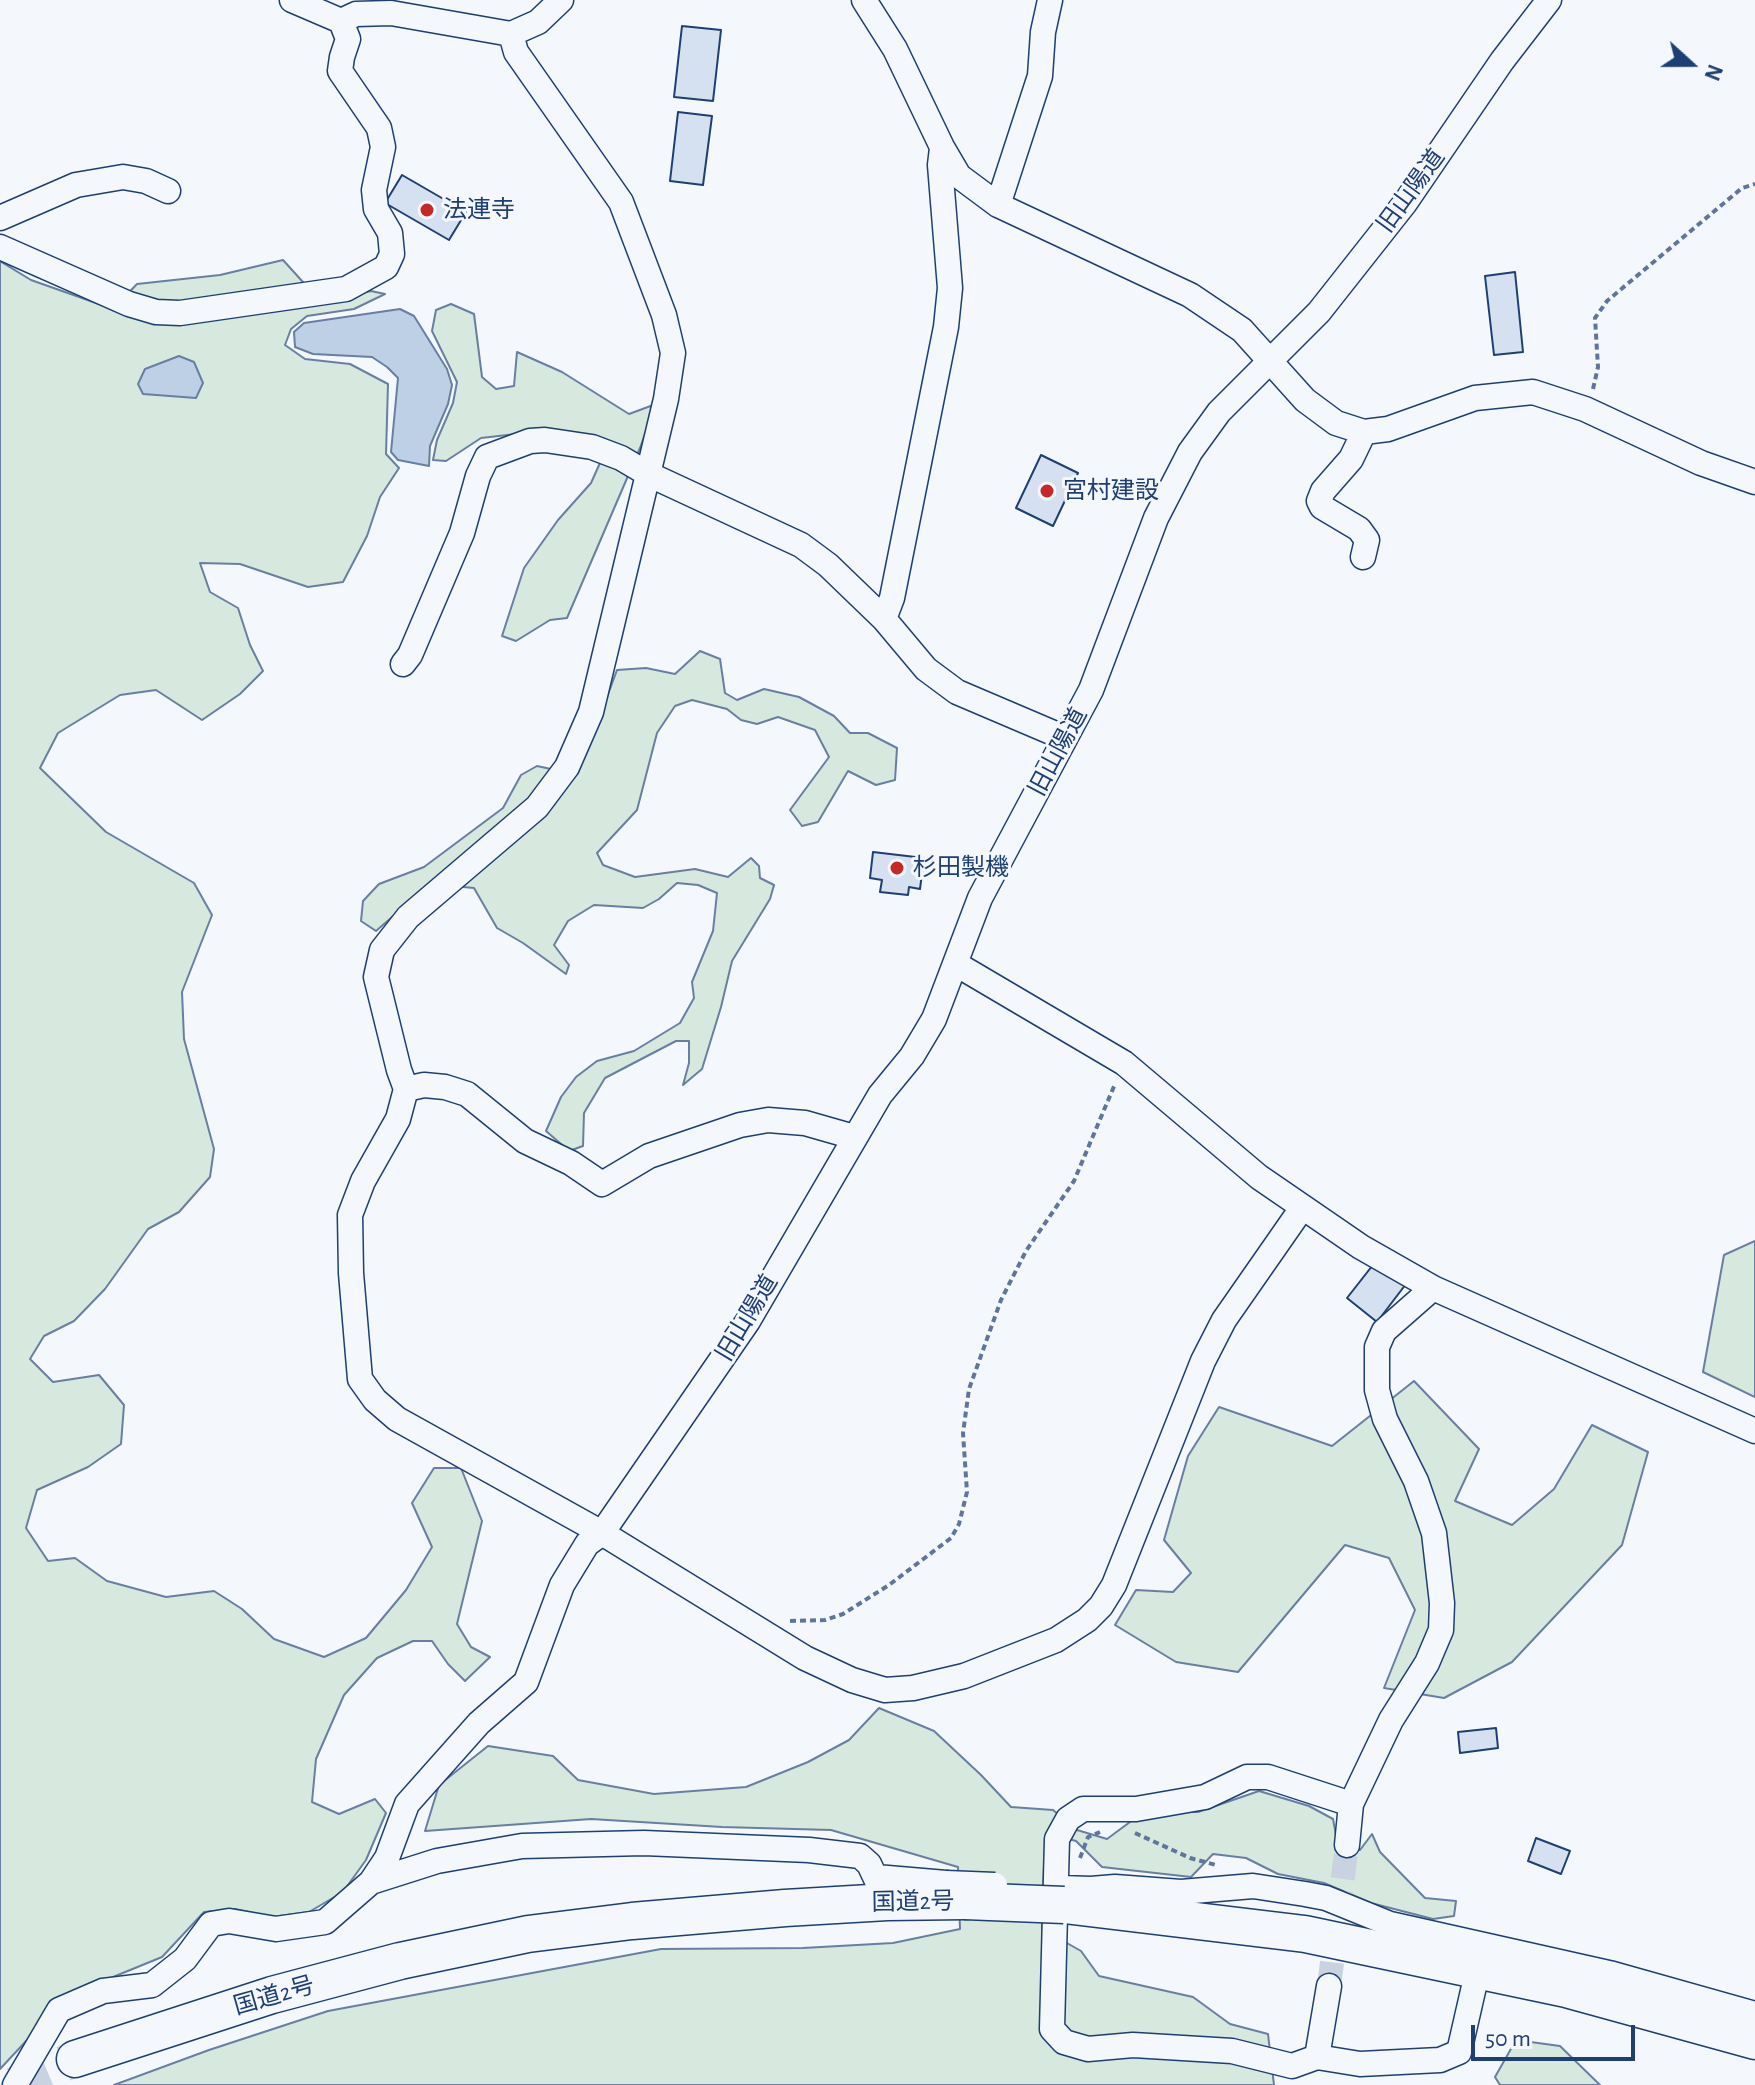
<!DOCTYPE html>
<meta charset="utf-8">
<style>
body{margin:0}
#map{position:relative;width:1755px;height:2085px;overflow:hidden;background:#f4f7fb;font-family:"Alegreya Sans",sans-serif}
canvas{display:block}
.north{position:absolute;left:1651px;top:24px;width:80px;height:80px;-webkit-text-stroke:6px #f4f7fb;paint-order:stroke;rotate:111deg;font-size:22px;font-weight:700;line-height:32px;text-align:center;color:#1d3f73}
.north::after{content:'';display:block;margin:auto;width:28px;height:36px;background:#1d3f73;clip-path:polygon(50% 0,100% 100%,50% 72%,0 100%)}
.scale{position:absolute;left:1471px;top:2025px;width:164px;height:36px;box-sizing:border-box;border:4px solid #1d3f73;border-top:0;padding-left:10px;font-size:24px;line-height:28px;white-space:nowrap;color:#1d3f73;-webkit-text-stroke:6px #f4f7fb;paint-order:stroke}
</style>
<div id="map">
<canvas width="1755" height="2085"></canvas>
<div class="north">N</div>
<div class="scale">50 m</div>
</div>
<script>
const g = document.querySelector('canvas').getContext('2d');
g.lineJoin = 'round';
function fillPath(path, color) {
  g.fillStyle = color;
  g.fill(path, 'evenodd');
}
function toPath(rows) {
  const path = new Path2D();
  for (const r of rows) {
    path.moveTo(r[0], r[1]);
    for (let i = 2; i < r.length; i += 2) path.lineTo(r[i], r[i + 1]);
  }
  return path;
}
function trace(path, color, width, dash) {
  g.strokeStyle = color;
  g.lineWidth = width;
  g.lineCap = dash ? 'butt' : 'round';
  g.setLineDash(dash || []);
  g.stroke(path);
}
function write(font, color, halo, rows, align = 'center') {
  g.font = font + ' "Alegreya Sans","Noto Sans JP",sans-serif';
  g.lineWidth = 6;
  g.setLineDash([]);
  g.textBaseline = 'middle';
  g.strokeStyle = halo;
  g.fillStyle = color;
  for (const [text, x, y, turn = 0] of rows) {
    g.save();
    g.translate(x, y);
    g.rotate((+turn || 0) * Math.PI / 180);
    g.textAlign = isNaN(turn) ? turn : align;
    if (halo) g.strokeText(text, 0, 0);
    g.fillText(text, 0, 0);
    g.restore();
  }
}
const green = toPath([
 [283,260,321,302,371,291,385,294,354,309,307,316,291,329,285,345,305,359,350,364,388,384,386,454,399,468,380,497,367,536,343,582,308,587,240,564,200,563,210,592,238,608,250,645,263,671,240,694,202,720,156,690,120,695,58,733,40,768,106,832,194,883,212,915,182,992,184,1039,214,1149,210,1177,179,1212,148,1229,105,1289,74,1321,44,1336,30,1359,53,1382,99,1375,124,1405,121,1444,88,1467,37,1490,26,1528,48,1561,75,1558,107,1581,166,1597,214,1591,242,1609,274,1639,324,1657,366,1638,406,1590,432,1547,412,1503,434,1468,461,1468,482,1521,457,1624,471,1647,490,1657,465,1681,448,1664,432,1641,413,1641,377,1658,344,1695,316,1759,312,1802,339,1814,375,1799,386,1813,366,1860,343,1892,309,1912,271,1917,235,1909,204,1912,162,1957,69,1995,0,2069,0,261,31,280,113,309,137,284,220,275,283,260],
 [451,304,474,314,482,377,496,389,514,386,517,352,562,372,629,414,656,404,640,448,567,618,550,620,516,641,502,636,524,568,558,520,591,483,604,454,543,431,481,438,446,461,433,460,437,440,453,403,457,382,432,331,436,310,451,304],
 [700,651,720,659,725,693,737,700,764,689,799,697,834,716,850,733,868,733,897,748,895,780,876,785,848,771,818,822,802,826,790,810,829,757,815,730,778,717,757,724,741,720,727,709,692,700,675,706,657,733,637,810,597,853,603,865,635,877,695,869,728,877,751,858,759,866,760,878,774,885,770,899,732,961,721,1007,702,1069,683,1085,689,1063,689,1041,676,1041,605,1078,584,1113,583,1146,569,1151,546,1131,561,1097,576,1077,597,1061,634,1051,680,1023,694,998,692,982,713,931,717,893,698,885,677,883,659,899,643,908,594,905,568,921,554,945,569,965,566,974,523,943,497,928,474,888,430,884,376,931,361,921,363,901,379,884,424,867,503,808,521,775,537,766,574,774,590,743,617,670,646,668,675,674,700,651],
 [1755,1241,1755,1397,1703,1372,1724,1255,1755,1241],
 [1414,1381,1479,1449,1455,1501,1512,1525,1554,1489,1592,1425,1648,1452,1622,1545,1512,1662,1444,1698,1384,1688,1415,1610,1389,1558,1345,1545,1238,1672,1176,1662,1115,1625,1136,1590,1173,1592,1191,1573,1164,1540,1188,1456,1219,1407,1332,1446,1414,1381],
 [879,1708,934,1731,981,1775,1011,1807,1053,1810,1077,1830,1107,1839,1134,1819,1163,1812,1198,1812,1259,1791,1309,1806,1333,1819,1338,1846,1360,1850,1372,1834,1380,1852,1425,1898,1456,1901,1454,1916,1433,1919,1371,1903,1324,1883,1278,1874,1246,1858,1213,1854,1191,1877,1102,1867,1076,1841,1054,1835,1044,1866,1042,1929,1081,1951,1099,1976,1193,1997,1230,2024,1268,2034,1274,2085,114,2085,209,2050,328,2011,661,1949,803,1948,893,1943,960,1929,958,1867,831,1830,722,1827,591,1819,425,1831,439,1785,488,1746,553,1756,578,1780,654,1794,746,1787,808,1762,849,1740,879,1708],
 [1516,2040,1560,2046,1600,2085,1500,2085,1495,2077,1516,2040]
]);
const water = toPath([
 [400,309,414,316,447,369,452,385,448,404,430,446,429,466,398,460,391,452,398,378,387,367,372,357,313,354,295,347,294,332,304,323,400,309],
 [179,356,194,362,203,383,196,398,143,394,138,384,145,369,179,356]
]);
const building = toPath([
 [682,26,721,30,713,101,674,97,682,26],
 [678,112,712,116,703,185,670,181,678,112],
 [402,175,466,212,449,240,385,203,402,175],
 [1515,272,1523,352,1494,355,1485,276,1515,272],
 [1041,455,1078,473,1053,526,1016,508,1041,455],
 [873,852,924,858,920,889,909,887,908,895,880,892,882,880,870,878,873,852],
 [1376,1261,1406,1284,1377,1322,1347,1298,1376,1261],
 [1496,1728,1498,1748,1460,1753,1458,1732,1496,1728],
 [1536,1838,1570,1851,1561,1874,1528,1861,1536,1838]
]);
const minorTunnel = toPath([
 [1329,1986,1347,1845]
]);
const highwayTunnel = toPath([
 [14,2085,75,2059]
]);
const path = toPath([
 [1593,389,1598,367,1595,318,1607,301,1742,188,1755,184],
 [790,1621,825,1620,843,1614,889,1585,951,1538,959,1524,967,1492,963,1433,969,1389,1001,1300,1026,1251,1074,1181,1115,1084],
 [1135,1833,1190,1858,1216,1865],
 [1080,1858,1088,1837,1100,1832]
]);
const minor = toPath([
 [292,0,341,21,356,14,391,13,511,34,538,22,561,0],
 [864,0,895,49,942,147,959,176,998,205,1190,295,1242,330,1305,400,1336,423,1364,432,1388,429,1475,398,1533,392,1585,409,1701,463,1755,482],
 [511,34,516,52,621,202,664,315,673,353,666,399,591,712,567,767,537,807,408,917,382,950,376,977,399,1070,406,1089,398,1119,363,1181,350,1215,351,1273,360,1379,375,1400,397,1419,602,1533,805,1658,852,1680,885,1690,913,1688,964,1676,1056,1640,1087,1620,1101,1606,1114,1585,1203,1361,1224,1320,1302,1208],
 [998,205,1040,76,1043,32,1050,0],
 [0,218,76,185,123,177,146,181,168,191],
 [0,247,129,304,156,312,180,313,346,289,386,267,392,254,390,233,376,209,374,190,383,147,379,128,340,71,342,57,348,39,341,21],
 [1363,557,1367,540,1359,529,1322,507,1319,501,1323,491,1351,459,1364,432],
 [884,619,892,598,946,327,950,288,940,165,942,148],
 [403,664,410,655,462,533,478,476,487,457,530,441,545,440,592,447,621,458,648,474,801,545,828,565,884,619,926,669,957,692,1065,738],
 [956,964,1124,1063,1259,1177,1361,1247,1433,1288,1755,1431],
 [406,1089,424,1085,445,1087,467,1094,525,1141,571,1163,602,1184,649,1156,740,1125,768,1120,805,1123,854,1137],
 [1347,1845,1351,1804,1391,1720,1427,1663,1441,1630,1442,1603,1434,1533,1416,1481,1385,1419,1377,1390,1377,1347,1384,1331,1433,1288],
 [876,1877,946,1883],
 [371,1882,437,1861,522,1846,644,1843,809,1850,860,1856,869,1864,887,1902],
 [1061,1888,1091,1889,1115,1887,1181,1892,1253,1886,1305,1894,1326,1898,1390,1924,1613,1974,1755,2014],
 [1329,1986,1317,2057,1360,2064,1440,2060,1459,2052,1478,1969],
 [1317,2057,1292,2066,1232,2051,1133,2045,1088,2049,1064,2042,1052,2029,1057,1839,1068,1819,1083,1809,1136,1809,1205,1797,1247,1777,1268,1777,1351,1804],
 [15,2085,59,2010,103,1991,152,1985,185,1959,211,1924,229,1921,276,1929,325,1922,371,1882,387,1858,407,1804,479,1723,526,1682,562,1585,587,1544,602,1533,748,1321,880,1095,912,1056,934,1019,980,898,1091,690,1156,518,1190,452,1219,412,1319,312,1405,203,1502,61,1549,0]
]);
const highway = toPath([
 [1064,1905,1305,1934,1566,1989,1755,2041],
 [75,2059,272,1995,400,1961,528,1934,632,1921,785,1908,887,1902,965,1901]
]);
const minorBridge = toPath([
 [946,1883,995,1885]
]);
const highwayBridge = toPath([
 [965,1901,1064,1905]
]);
const markers = [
 [427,210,8,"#c62828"],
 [1047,491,8,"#c62828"],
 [897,868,8,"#c62828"]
];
const streetNames = [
 ["旧山陽道",1411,191,-54],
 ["旧山陽道",1058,752,-62],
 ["旧山陽道",747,1318,-59],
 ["国道2号",913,1902,-1],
 ["国道2号",274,1996,-16]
];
const poiNames = [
 ["法連寺",443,210],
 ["宮村建設",1063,491],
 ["杉田製機",913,868]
];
fillPath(green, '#d7e8df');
trace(green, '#687fa3', 2);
fillPath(water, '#bed0e5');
trace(water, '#687fa3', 2);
fillPath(building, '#d5e0f0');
trace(building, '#1d3f73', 2);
trace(minorTunnel, '#c9d2e0', 24, [24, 12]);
trace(highwayTunnel, '#c9d2e0', 36, [36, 18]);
trace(minor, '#1d3f73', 27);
trace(highway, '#1d3f73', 39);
trace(path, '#5e769c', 4, [6, 4]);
trace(minor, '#f4f7fb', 24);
trace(highway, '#f4f7fb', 36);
trace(minorBridge, '#1d3f73', 27, []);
trace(highwayBridge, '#1d3f73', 39, []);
trace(minorBridge, '#f4f7fb', 24);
trace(highwayBridge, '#f4f7fb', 36);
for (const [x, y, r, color] of markers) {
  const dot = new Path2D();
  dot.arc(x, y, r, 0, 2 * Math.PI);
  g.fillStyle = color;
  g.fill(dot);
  trace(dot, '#f4f7fb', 3);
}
write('24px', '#1d3f73', '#f4f7fb', streetNames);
write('24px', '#1d3f73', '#f4f7fb', poiNames, 'left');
</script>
